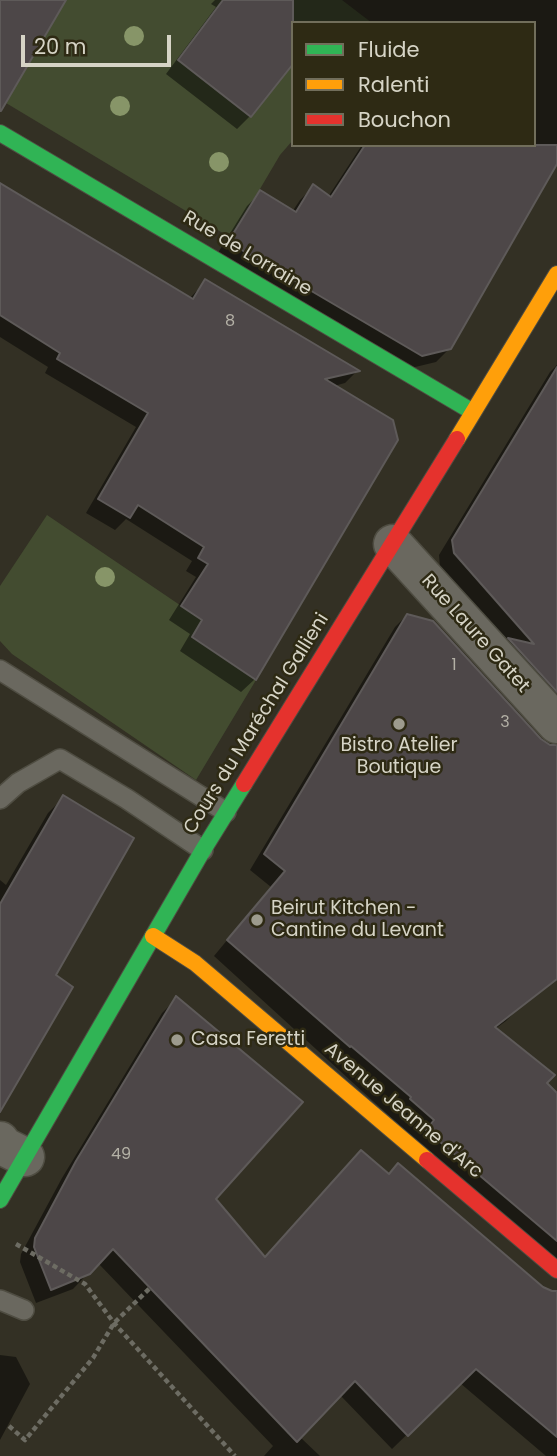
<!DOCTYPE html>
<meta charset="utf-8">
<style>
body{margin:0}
#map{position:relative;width:557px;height:1456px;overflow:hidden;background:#333024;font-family:Poppins,sans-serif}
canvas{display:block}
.legend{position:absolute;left:291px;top:21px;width:245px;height:126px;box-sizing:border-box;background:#2e2a14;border:2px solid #716e5b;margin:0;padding:9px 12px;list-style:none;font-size:21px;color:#d6d4c6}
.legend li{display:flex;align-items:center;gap:14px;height:35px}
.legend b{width:35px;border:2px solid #716e5b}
.scale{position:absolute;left:21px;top:35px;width:150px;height:32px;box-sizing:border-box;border:4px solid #d6d4c6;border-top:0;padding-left:9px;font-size:21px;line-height:24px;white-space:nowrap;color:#d6d4c6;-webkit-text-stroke:5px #2e2a14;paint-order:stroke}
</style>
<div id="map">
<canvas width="557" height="1456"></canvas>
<ul class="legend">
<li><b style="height:9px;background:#30b455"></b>Fluide</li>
<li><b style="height:9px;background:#ff9f0a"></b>Ralenti</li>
<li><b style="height:9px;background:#e5322d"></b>Bouchon</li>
</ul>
<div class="scale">20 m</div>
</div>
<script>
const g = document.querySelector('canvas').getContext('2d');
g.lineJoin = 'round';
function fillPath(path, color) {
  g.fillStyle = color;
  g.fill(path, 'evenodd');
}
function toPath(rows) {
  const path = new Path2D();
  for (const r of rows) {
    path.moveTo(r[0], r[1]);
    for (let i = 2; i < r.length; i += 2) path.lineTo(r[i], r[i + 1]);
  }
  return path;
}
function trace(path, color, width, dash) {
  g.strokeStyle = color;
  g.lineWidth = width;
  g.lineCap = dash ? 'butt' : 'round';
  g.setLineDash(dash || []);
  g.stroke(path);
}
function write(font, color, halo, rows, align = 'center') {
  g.font = font + ' Poppins,sans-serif';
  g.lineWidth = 5;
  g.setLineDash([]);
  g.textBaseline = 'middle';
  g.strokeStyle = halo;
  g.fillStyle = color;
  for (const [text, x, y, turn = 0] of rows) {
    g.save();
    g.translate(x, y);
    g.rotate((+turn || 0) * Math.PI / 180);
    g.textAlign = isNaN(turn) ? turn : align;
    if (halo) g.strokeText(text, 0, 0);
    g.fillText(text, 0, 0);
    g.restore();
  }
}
const green = toPath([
 [66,0,342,0,372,23,293,23,293,140,280,155,231,238,6,103],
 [47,515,202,620,192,638,256,680,196,780,12,654,0,641,0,586]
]);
const shadow = toPath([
 [215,0,557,0,557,161,450,348,436,362,407,369,216,256,247,206,261,192,292,212,300,200,313,187,328,197,362,145,534,145,534,23,293,23,250,116,237,129,166,74,216,7,211,4],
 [0,185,189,299,205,282,357,371,345,383,334,386,255,679,241,692,180,651,190,634,169,620,196,577,186,571,192,561,126,519,115,530,86,513,136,427,45,373,48,367,0,337],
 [557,365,557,697,440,567,439,555,550,372],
 [409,613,557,783,557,969,506,1021,495,1029,545,1083,557,1107,557,1269,214,956,271,887,250,870,395,627],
 [63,798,53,975,0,1105,0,880,6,885,48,813],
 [177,998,214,1199,264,1259,388,1175,542,1289,557,1293,557,1456,546,1456,460,1383,392,1449,340,1395,300,1437,320,1456,264,1456,273,1446,98,1263,73,1289,36,1303,20,1262,21,1254,62,1178,162,1013],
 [0,1355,16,1357,30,1384,0,1440]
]);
const building = toPath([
 [0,0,66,0,1,111,0,111,0,0],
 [223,0,293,0,293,64,251,117,178,60,223,0],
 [365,145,557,145,557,164,451,349,422,356,228,242,260,190,296,212,313,184,331,197,365,145],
 [0,183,193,299,205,279,360,371,325,379,393,420,398,440,256,680,192,637,202,620,181,606,208,564,198,558,204,547,138,505,130,518,98,499,148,413,57,359,60,353,0,315,0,183],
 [557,367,557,692,508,638,534,644,454,553,452,540,557,367],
 [407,614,433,621,541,739,550,745,557,745,557,979,495,1027,555,1075,547,1083,557,1093,557,1241,426,1130,434,1120,410,1099,411,1097,351,1046,350,1047,227,940,285,871,264,854,407,614],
 [63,795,134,838,56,975,73,987,0,1112,0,904,63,795],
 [176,996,303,1102,216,1199,265,1257,361,1150,389,1174,398,1163,543,1287,552,1291,557,1291,557,1437,476,1369,408,1436,355,1381,297,1442,113,1249,90,1274,51,1290,34,1247,35,1238,76,1161,176,996]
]);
const path = toPath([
 [16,1244,85,1284,114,1323,235,1456],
 [9,1426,25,1440,93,1358,114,1323,150,1288]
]);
const lane = toPath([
 [0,670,226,812],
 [0,799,18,783,60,759,127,799,203,850],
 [0,1300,24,1310]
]);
const street = toPath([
 [393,544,557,724],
 [0,1141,3,1146,25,1157]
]);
const fast = toPath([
 [0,133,473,412],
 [0,1200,203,850,244,784]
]);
const slow = toPath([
 [457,439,557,274],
 [153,936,195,963,427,1160]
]);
const jam = toPath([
 [244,784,457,439],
 [427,1160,557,1270]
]);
const trees = [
 [134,36],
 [120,106],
 [219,162],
 [105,577]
];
const markers = [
 [399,724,7,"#9d9b8d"],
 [257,920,7,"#9d9b8d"],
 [177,1040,7,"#9d9b8d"]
];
const numberNames = [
 ["8",230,322],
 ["1",454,666],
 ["3",505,723],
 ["49",121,1155]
];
const streetNames = [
 ["Rue de Lorraine",247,254,31],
 ["Rue Laure Gatet",475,634,48],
 ["Cours du Maréchal Gallieni",257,724,-58],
 ["Avenue Jeanne d'Arc",403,1111,40]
];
const poiNames = [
 ["Bistro Atelier",399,746,"center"],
 ["Boutique",399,768,"center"],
 ["Beirut Kitchen -",271,909],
 ["Cantine du Levant",271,931],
 ["Casa Feretti",191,1040]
];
fillPath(green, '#434c30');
fillPath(shadow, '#0007');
fillPath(building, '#4d4748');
trace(building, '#5e5a59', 2);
trace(lane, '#4f4d42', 22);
trace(street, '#4f4d42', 41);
trace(fast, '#4f4d42', 18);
trace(slow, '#4f4d42', 18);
trace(jam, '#4f4d42', 18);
trace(path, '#6d6c63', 4.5, [5, 3.5]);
trace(lane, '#6a685f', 19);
trace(street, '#6a685f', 38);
trace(fast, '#30b455', 16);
trace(slow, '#ff9f0a', 16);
trace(jam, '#e5322d', 16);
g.fillStyle = '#879568';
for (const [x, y] of trees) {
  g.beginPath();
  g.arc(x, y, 10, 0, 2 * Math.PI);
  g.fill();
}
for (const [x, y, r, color] of markers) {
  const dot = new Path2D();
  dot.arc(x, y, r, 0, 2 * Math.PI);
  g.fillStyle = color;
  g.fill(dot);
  trace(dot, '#2e2a14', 2.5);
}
write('16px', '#b4b1a6', null, numberNames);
write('19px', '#d6d4c6', '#2e2a14', streetNames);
write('19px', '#d6d4c6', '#2e2a14', poiNames, 'left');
</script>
